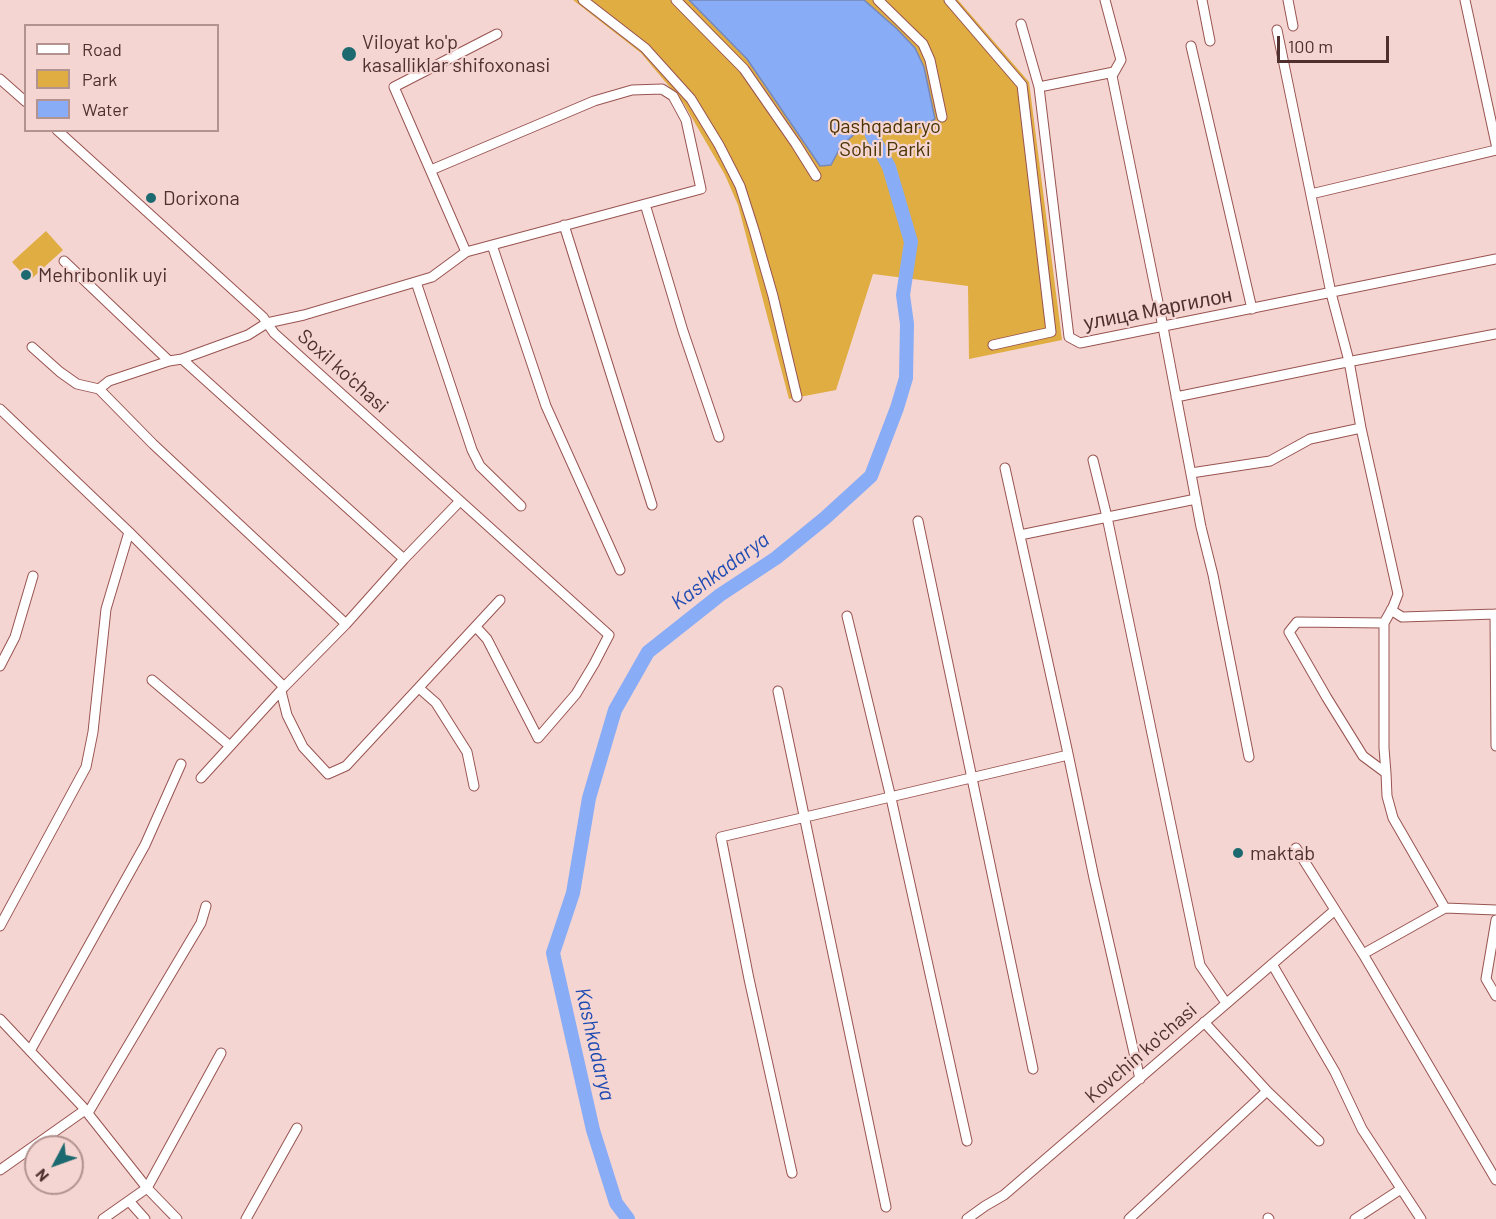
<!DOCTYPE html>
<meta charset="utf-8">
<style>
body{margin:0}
#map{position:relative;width:1496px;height:1219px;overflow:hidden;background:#f5d5d2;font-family:Barlow,sans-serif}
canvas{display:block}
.legend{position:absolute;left:24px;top:24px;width:195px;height:108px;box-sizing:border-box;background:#f5d5d2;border:2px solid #b39390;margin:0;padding:8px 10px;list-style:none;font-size:18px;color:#4f302e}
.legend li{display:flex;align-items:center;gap:12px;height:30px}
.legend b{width:30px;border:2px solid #b39390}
.north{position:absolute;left:24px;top:1135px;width:60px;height:60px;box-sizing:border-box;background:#f5d5d2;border:2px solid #b39390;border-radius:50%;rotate:229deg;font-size:16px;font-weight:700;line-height:24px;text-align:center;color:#4f302e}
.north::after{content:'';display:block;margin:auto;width:21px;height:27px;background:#1c696f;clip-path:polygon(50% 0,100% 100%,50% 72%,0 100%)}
.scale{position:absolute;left:1277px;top:36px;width:112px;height:27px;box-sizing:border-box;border:3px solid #4f302e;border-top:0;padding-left:8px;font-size:18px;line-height:21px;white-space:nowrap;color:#4f302e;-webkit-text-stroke:4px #f5d5d2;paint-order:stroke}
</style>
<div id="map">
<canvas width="1496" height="1219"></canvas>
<ul class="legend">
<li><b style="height:8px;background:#fff"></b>Road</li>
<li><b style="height:16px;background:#dfad42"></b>Park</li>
<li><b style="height:16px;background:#88acf5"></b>Water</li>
</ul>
<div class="north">N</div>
<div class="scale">100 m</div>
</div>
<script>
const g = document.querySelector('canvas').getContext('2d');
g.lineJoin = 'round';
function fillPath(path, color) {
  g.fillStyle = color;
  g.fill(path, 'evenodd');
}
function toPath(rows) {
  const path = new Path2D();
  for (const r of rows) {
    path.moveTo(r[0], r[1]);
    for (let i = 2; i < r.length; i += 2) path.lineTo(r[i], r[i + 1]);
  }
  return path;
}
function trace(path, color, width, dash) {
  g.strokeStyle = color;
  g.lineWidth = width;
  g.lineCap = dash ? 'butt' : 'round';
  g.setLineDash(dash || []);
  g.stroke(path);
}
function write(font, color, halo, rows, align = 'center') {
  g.font = font + ' Barlow,sans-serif';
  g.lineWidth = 4.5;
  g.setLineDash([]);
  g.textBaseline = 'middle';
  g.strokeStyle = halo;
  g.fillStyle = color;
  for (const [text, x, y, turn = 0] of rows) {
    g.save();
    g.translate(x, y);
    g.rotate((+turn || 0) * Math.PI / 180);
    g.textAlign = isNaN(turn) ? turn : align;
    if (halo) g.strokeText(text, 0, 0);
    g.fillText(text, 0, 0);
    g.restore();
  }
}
const green = toPath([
 [573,0,958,0,1029,82,1062,340,969,359,968,286,873,274,836,390,789,399,738,205,725,175,684,104,641,53],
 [46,231,63,250,29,281,12,262]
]);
const water = toPath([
 [689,0,864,0,897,29,915,48,924,67,935,119,919,128,898,123,877,124,857,132,841,146,831,165,820,166,747,59,689,0]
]);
const river = toPath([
 [628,1219,616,1203,593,1130,553,953,573,893,589,798,615,710,648,652,720,595,776,558,825,518,871,476,897,408,906,378,907,324,903,295,911,242,889,167,872,135,864,111]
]);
const minor = toPath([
 [583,0,645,48,691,99,719,145,740,186,754,230,773,296,797,397],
 [676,0,744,69,796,144,816,176],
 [878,0,923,44,930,60,942,117],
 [949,0,1022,85,1051,332,993,345],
 [1105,0,1121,60,1112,76,1163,327,1201,527,1213,575,1249,757],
 [1202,0,1210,41],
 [1288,0,1293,26],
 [1465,0,1496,144],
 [1021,24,1039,87,1069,337,1080,343,1496,259],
 [1277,30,1331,293,1349,361,1361,428,1398,594,1393,607,1384,623,1384,748,1386,773],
 [1191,46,1252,309],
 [0,79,26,102],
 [1039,87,1114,72],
 [57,130,263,317,274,333,609,635,594,664,576,694,538,738,487,639,476,627],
 [1311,194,1496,150],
 [645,204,683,331,719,437],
 [564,225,652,505],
 [492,245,546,406,620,570],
 [466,252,394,87,497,34],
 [64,261,169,361],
 [416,282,472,450,480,466,521,506],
 [32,347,60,372,77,384,99,389,153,444,346,624],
 [182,359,404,559],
 [99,389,109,381,169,361,182,359,248,335,267,323,304,315,432,277,466,252,701,189,686,120,673,96,662,89,632,90,594,101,431,170],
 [1176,397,1342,363,1496,334],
 [0,409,129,532,284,687],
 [1093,460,1107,517,1200,965,1226,1003],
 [1005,468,1067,749,1094,878,1140,1079],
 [1191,473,1270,461,1310,439,1361,428],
 [918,521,1033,1069],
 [1020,535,1196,499],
 [1391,610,1402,617,1496,614],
 [1495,614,1496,746],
 [847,616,891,798,967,1141],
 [1384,623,1297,622,1289,632,1327,698,1363,756,1386,773,1387,796,1393,818,1445,908],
 [0,666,15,637,33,576],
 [152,680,230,746],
 [419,688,436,703,467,752,474,786],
 [281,691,287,715,303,747,328,774,346,766,500,600],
 [778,691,886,1207],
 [201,778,284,687,346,624,404,559,460,501],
 [1296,848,1363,954,1496,1180],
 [1496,920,1486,979,1496,996],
 [0,926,86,767,93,732,106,609,129,532],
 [1363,954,1445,908,1496,910],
 [1272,964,1335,1072,1362,1129,1421,1219],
 [0,1019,82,1106,147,1188,177,1219],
 [1204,1022,1267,1091,1319,1141],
 [30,1051,145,845,181,764],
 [88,1113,201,923,206,906],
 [0,1170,85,1110],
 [792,1173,749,979,721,837,1068,755],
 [129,1201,145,1219],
 [1268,1218,1269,1219],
 [103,1219,147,1188,221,1053],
 [246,1219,297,1128],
 [967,1219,985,1206,1004,1195,1335,910],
 [1129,1219,1267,1091],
 [1355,1219,1401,1189]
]);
const markers = [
 [349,54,8,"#1c696f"],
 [151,198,6,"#1c696f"],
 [26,275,6,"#1c696f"],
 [1238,853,6,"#1c696f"]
];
const poiNames = [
 ["Viloyat ko'p",362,42],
 ["kasalliklar shifoxonasi",362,65],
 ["Dorixona",163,198],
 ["Mehribonlik uyi",38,275],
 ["maktab",1250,853]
];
const parkNames = [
 ["Qashqadaryo",885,126],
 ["Sohil Parki",885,149]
];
const streetNames = [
 ["улица Маргилон",1158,309,-11],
 ["Soxil ko'chasi",343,371,42],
 ["Kovchin ko'chasi",1141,1053,-41]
];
const waterNames = [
 ["Kashkadarya",720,571,-36],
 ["Kashkadarya",595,1044,77]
];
fillPath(green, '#dfad42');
fillPath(water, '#88acf5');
trace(water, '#7787b9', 1.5);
trace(river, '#88acf5', 14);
trace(minor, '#985451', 11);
trace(minor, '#fff', 9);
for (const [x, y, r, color] of markers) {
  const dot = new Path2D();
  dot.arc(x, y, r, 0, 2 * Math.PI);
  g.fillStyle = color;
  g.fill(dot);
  trace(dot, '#f5d5d2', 2);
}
write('20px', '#4f302e', '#f5d5d2', poiNames, 'left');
write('20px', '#483301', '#f5d5d2', parkNames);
write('20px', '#4f302e', '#f5d5d2', streetNames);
write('italic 21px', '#1e4bb2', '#f5d5d2', waterNames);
</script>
